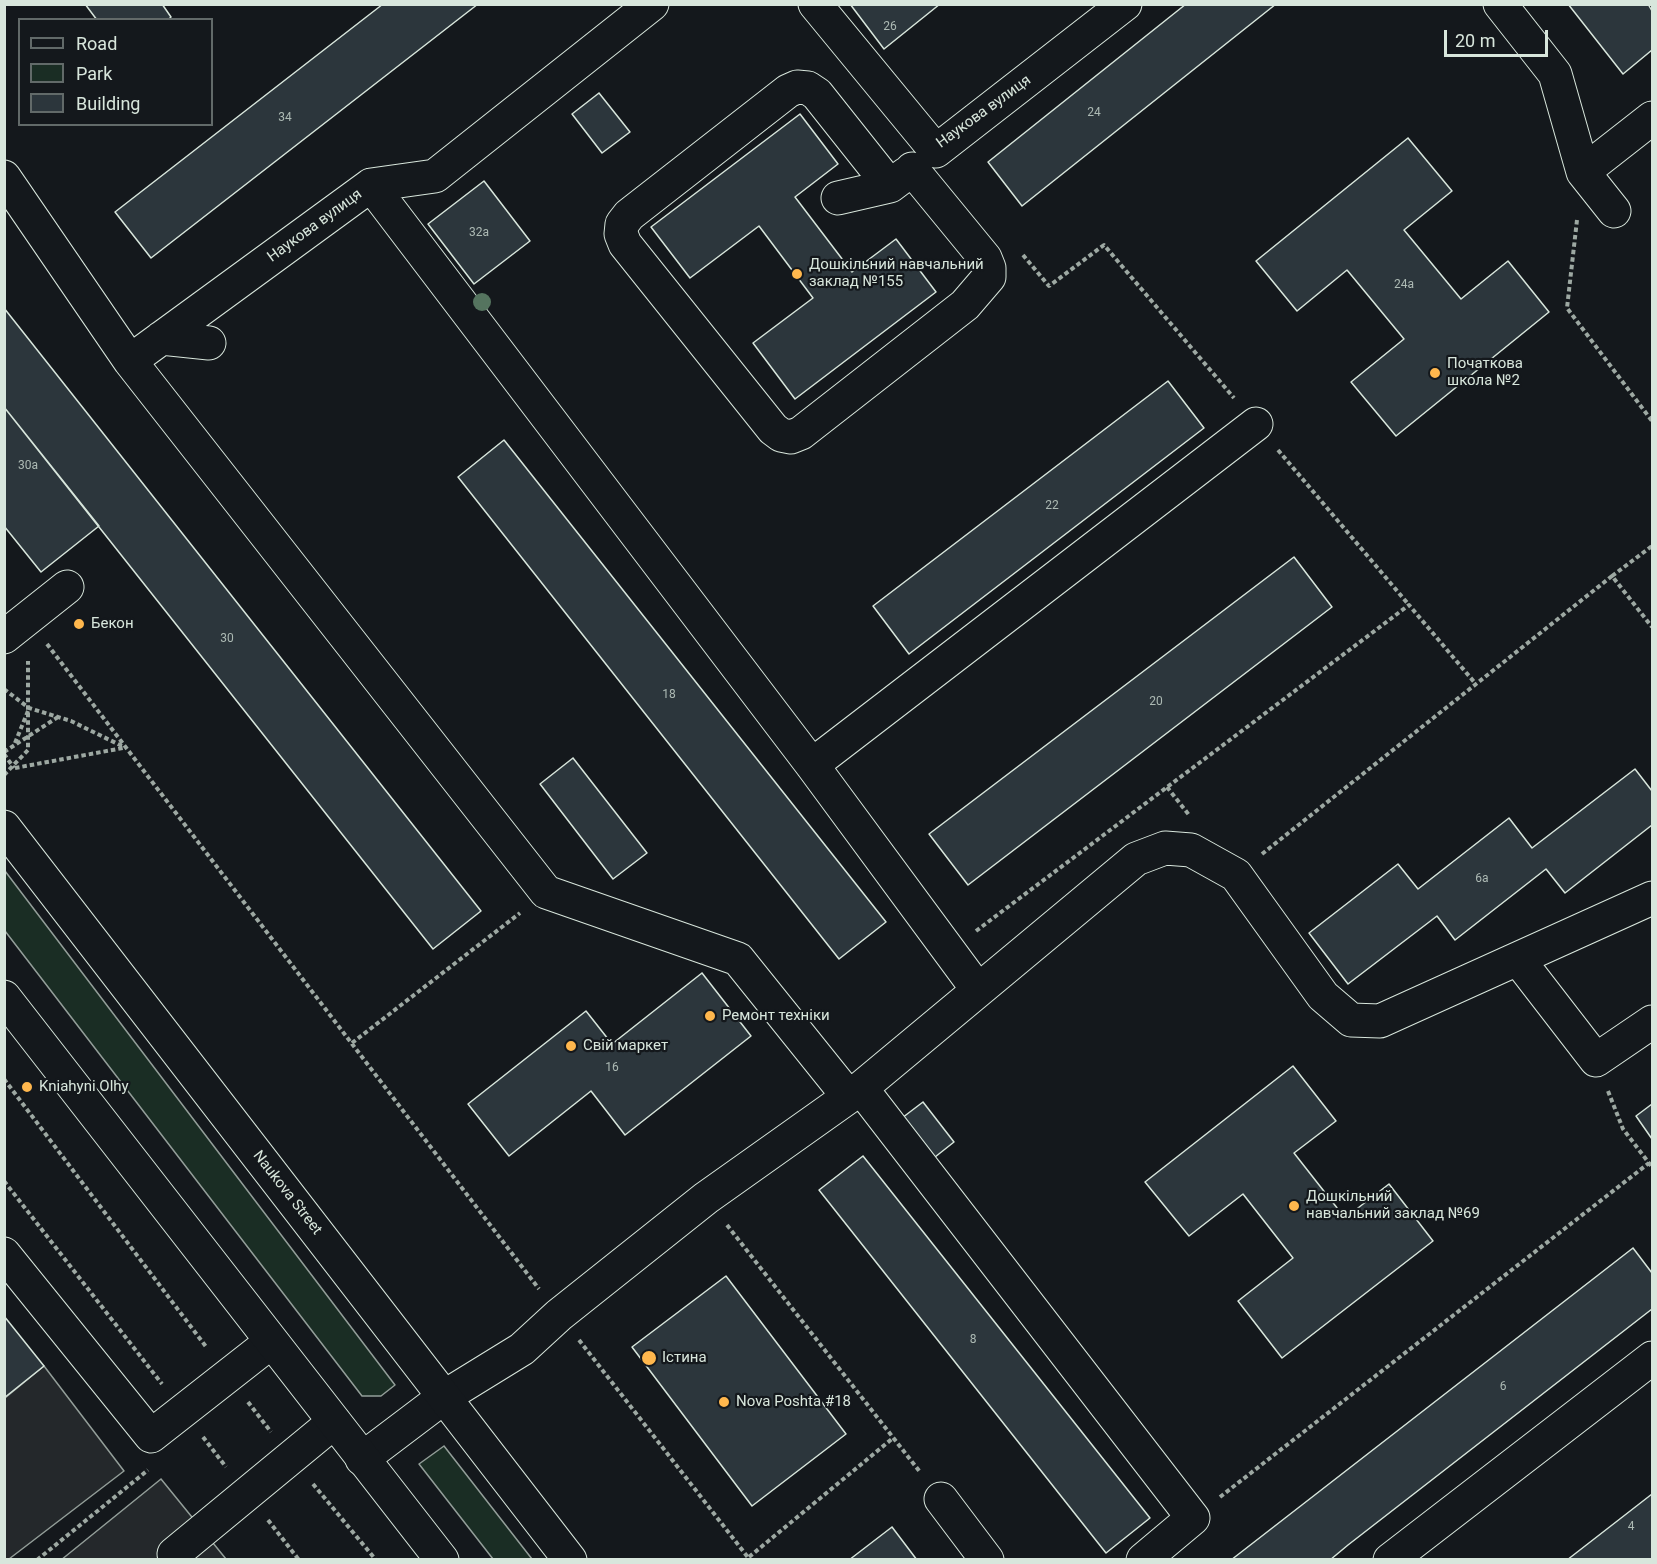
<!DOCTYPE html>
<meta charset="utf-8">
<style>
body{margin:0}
#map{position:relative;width:1657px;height:1564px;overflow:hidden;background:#14181c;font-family:Roboto,sans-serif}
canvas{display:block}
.frame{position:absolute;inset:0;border:6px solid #d8e6dc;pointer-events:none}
.legend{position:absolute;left:18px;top:18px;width:195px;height:108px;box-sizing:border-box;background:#14181c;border:2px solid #626a69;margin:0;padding:8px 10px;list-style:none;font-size:18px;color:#d8e6dc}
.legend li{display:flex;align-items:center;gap:12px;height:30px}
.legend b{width:30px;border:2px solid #626a69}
.scale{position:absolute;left:1444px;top:30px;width:104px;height:27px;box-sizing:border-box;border:3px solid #d8e6dc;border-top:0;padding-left:8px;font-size:18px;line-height:21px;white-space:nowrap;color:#d8e6dc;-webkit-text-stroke:4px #14181c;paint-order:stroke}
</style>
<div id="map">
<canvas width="1657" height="1564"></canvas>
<div class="frame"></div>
<ul class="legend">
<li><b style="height:8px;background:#14181c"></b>Road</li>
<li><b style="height:16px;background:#1a2d24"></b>Park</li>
<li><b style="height:16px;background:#2c363c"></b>Building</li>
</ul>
<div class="scale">20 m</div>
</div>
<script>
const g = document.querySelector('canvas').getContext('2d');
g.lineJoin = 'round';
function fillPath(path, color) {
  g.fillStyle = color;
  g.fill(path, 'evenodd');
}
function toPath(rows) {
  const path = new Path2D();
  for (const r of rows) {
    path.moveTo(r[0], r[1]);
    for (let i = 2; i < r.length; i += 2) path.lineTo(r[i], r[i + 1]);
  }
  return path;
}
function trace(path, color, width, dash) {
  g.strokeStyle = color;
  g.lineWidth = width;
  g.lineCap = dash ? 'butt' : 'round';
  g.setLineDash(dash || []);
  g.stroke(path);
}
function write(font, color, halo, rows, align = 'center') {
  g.font = font + ' Roboto,sans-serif';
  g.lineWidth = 4.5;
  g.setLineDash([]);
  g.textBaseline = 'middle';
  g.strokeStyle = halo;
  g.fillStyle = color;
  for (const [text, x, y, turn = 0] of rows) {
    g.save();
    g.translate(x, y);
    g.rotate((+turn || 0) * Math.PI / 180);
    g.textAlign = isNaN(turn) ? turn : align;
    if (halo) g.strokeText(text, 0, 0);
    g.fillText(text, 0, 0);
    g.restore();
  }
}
const green = toPath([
 [5,871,395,1385,381,1396,362,1396,5,931,5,871],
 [444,1446,532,1559,493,1559,419,1464,444,1446]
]);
const parking = toPath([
 [44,1366,124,1471,9,1559,5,1560,5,1398,44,1366],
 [161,1479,226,1559,61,1560,161,1479]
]);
const building = toPath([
 [85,4,162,4,171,17,168,20,97,20,85,4],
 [383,4,478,4,151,258,115,212,383,4],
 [850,4,940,4,884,49,850,4],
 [1186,4,1276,4,1022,206,988,162,1186,4],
 [1568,4,1648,4,1652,11,1652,50,1623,74,1568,4],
 [599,93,630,132,602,153,572,114,599,93],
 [800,114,838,164,795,197,852,272,896,239,936,292,795,399,753,343,813,298,759,226,690,278,651,227,800,114],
 [1408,138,1452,191,1404,230,1461,299,1508,261,1549,312,1396,436,1351,382,1404,339,1347,270,1297,311,1256,261,1408,138],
 [484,181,530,241,474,284,428,224,484,181],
 [4,308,481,911,433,949,4,407,4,308],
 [1168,381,1204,428,909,654,873,606,1168,381],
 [4,407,99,526,41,572,4,526,4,407],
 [504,440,886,922,839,959,458,477,504,440],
 [1294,557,1332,607,968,885,929,834,1294,557],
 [573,758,647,853,613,879,540,784,573,758],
 [1635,769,1652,791,1652,825,1565,893,1546,869,1455,940,1437,916,1348,984,1309,933,1398,864,1418,889,1509,818,1532,848,1635,769],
 [702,973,751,1036,625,1135,591,1091,509,1156,468,1104,586,1011,612,1044,702,973],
 [1293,1066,1336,1121,1294,1153,1345,1218,1389,1184,1433,1241,1282,1358,1238,1301,1293,1258,1243,1194,1189,1236,1145,1182,1293,1066],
 [923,1102,954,1142,930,1161,898,1121,923,1102],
 [1652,1104,1652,1139,1636,1116,1652,1104],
 [863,1156,1150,1518,1106,1553,819,1190,863,1156],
 [1633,1248,1652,1273,1652,1309,1348,1545,1330,1560,1231,1560,1633,1248],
 [726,1276,846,1434,752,1506,632,1347,726,1276],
 [4,1316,44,1366,4,1398,4,1316],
 [1652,1494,1652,1560,1567,1560,1652,1494],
 [892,1527,917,1560,849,1560,892,1527]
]);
const path = toPath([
 [1577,220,1567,308,1652,421],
 [1023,255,1049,286,1104,245,1234,398],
 [1278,450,1409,605],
 [1612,576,1652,546],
 [47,644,539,1289],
 [4,689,29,708,71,721,124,747],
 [15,743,28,711],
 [4,752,58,717],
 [4,754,14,768],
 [15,768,123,748],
 [4,775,28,750,28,661],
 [1167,787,1189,815],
 [1262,854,1612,576,1652,627],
 [976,931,1409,605,1475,683],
 [352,1043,520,913],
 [4,1079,207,1348],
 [1608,1091,1623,1129,1652,1167],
 [4,1181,162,1384],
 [727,1225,920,1472],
 [579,1340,750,1560],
 [248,1402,271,1432],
 [203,1437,226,1467],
 [313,1484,376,1560],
 [1220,1497,1649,1163],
 [268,1520,299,1560],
 [749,1557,893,1438],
 [37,1560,148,1470]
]);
const minor = toPath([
 [815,4,936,151,1125,4],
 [1500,4,1555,74,1583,172,1614,211],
 [1583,172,1652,118],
 [4,177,130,361,546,892,738,959,848,1096],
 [371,185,812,765,978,990],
 [890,186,817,94,808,88,797,87,788,91,629,215,622,224,621,234,625,244,773,429,781,435,791,437,801,433,965,305,989,277,989,268,985,258,912,169],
 [838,198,890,186,906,174],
 [161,338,209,343],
 [130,361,371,185,435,176,652,4],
 [4,637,67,587],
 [812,765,1256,424],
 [1518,959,1596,1060,1652,1022],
 [861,1088,1193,1518,1143,1560],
 [4,1254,151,1436,271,1342],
 [362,1459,444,1397,522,1349,559,1315,706,1198,861,1088,1136,859,1165,848,1191,850,1236,875,1323,996,1351,1020,1380,1021,1652,898],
 [941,1499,987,1560],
 [174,1554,334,1422],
 [1390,1560,1652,1358]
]);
const major = toPath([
 [4,827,570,1560],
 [4,997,442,1560]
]);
const trees = [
 [482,302]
];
const markers = [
 [797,274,6,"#ffb74d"],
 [1435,373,6,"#ffb74d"],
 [79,624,6,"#ffb74d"],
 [710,1016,6,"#ffb74d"],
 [571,1046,6,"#ffb74d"],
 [27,1087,6,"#ffb74d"],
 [1294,1206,6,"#ffb74d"],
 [649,1358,8,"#ffb74d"],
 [724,1402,6,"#ffb74d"]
];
const numberNames = [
 ["26",890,27],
 ["24",1094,113],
 ["34",285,118],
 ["32а",479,233],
 ["24а",1404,285],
 ["30а",28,466],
 ["22",1052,506],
 ["30",227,639],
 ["18",669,695],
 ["20",1156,702],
 ["6а",1482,879],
 ["16",612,1068],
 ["8",973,1340],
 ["6",1503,1387],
 ["4",1631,1527]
];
const streetNames = [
 ["Наукова вулиця",984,112,-36],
 ["Наукова вулиця",315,226,-36],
 ["Naukova Street",287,1193,52]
];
const poiNames = [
 ["Дошкільний навчальний",809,265],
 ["заклад №155",809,282],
 ["Початкова",1447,364],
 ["школа №2",1447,381],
 ["Бекон",91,624],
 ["Ремонт техніки",722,1016],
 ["Свiй маркет",583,1046],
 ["Kniahyni Olhy",39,1087],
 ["Дошкільний",1306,1197],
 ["навчальний заклад №69",1306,1214],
 ["Істина",662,1358],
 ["Nova Poshta #18",736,1402]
];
fillPath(green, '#1a2d24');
trace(green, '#939e99', 1.5);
fillPath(parking, '#24282b');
trace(parking, '#939e99', 1.5);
fillPath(building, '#2c363c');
trace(building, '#d8e6dc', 1.5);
trace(minor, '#d8e6dc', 35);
trace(major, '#d8e6dc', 35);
trace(path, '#9da8a2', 4, [4.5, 3]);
trace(minor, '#14181c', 33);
trace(major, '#14181c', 33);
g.fillStyle = '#55745f';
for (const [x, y] of trees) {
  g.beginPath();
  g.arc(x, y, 9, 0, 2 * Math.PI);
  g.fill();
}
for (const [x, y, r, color] of markers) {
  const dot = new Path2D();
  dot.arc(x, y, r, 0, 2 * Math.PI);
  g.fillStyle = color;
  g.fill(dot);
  trace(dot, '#14181c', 2);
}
write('12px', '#adbab4', null, numberNames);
write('15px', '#d8e6dc', '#14181c', streetNames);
write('15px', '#d8e6dc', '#14181c', poiNames, 'left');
</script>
